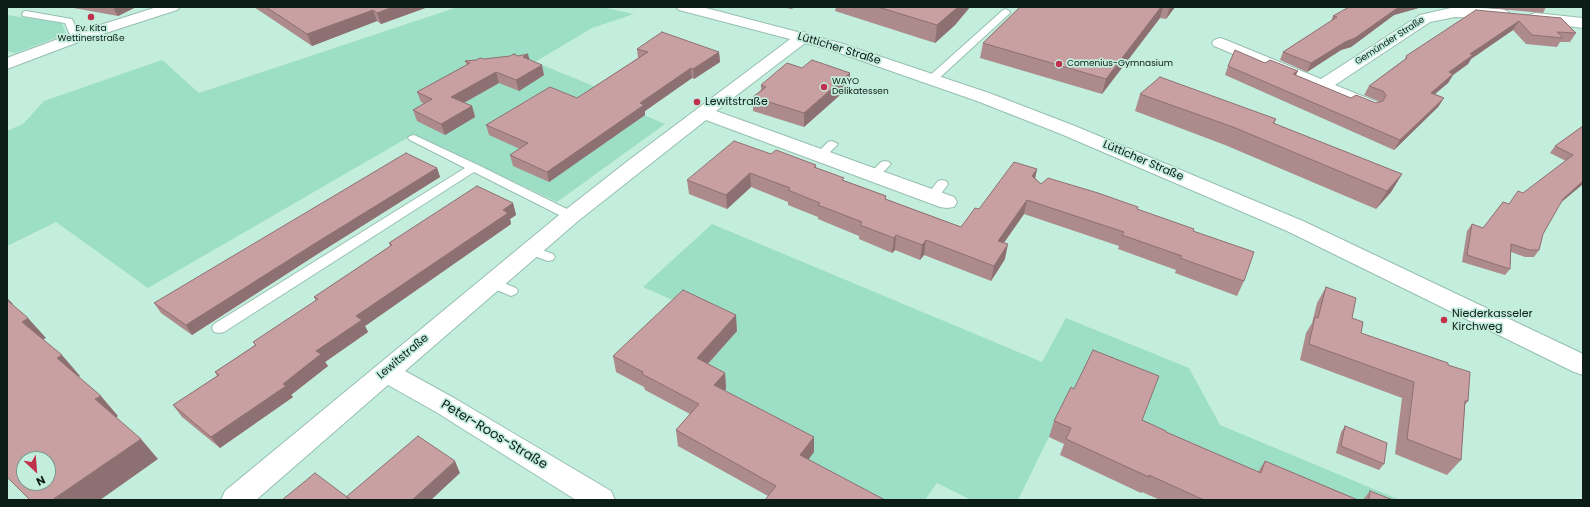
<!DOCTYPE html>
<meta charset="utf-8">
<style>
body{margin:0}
#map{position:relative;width:1590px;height:507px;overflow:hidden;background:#c3eddd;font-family:Poppins,sans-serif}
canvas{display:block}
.frame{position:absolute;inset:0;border:8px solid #0c1c16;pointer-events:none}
.north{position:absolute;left:16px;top:451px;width:40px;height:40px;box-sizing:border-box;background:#c3eddd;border:1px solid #7a998d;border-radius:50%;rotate:154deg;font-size:11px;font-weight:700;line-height:16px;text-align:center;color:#0c1c16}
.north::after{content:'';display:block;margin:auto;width:14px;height:18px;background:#c0304c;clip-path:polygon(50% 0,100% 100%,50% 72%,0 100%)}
</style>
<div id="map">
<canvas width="1590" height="507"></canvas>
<div class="frame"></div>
<div class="north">N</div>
</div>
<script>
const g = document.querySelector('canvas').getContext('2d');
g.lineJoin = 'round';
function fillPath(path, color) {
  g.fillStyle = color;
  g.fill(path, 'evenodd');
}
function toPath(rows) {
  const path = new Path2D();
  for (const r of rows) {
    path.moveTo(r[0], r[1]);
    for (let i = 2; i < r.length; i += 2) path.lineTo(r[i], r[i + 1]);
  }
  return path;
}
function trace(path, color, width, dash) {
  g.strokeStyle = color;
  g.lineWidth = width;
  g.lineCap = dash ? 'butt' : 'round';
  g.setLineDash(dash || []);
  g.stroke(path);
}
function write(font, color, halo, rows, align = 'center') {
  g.font = font + ' Poppins,sans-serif';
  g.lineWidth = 3.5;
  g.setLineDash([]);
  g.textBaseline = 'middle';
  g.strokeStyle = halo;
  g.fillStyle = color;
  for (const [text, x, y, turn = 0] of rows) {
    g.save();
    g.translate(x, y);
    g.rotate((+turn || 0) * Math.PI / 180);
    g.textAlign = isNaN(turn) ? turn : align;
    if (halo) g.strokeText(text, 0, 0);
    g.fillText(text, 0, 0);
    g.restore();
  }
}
const green = toPath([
 [458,7,601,7,634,14,592,28,535,62,630,101,630,109,665,124,557,202,414,134,148,288,56,222,7,246,7,131,23,124,44,101,162,60,199,93],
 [7,15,62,23,66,34,16,53,7,51],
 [712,224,1042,362,1066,318,1189,368,1220,425,1400,500,1308,500,1065,404,1018,500,971,500,937,483,925,500,855,500,800,471,813,452,716,400,726,389,698,374,738,329,643,287]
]);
const service = toPath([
 [1006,9,1010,12,1009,14,935,82,927,82,926,80,927,78,1003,10,1006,9],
 [26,11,72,19,80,38,75,41,72,40,65,23,23,16,22,14,23,12,26,11],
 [414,135,478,165,575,213,577,216,575,219,571,220,567,219,474,172,224,332,219,333,214,332,212,328,214,324,465,168,410,140,408,138,410,136,414,135],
 [832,141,838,144,824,158,816,158,814,156,828,142,832,141],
 [885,161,889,162,891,164,878,177,870,177,868,175,881,162,885,161],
 [942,180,946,181,948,184,946,187,936,200,928,200,926,197,928,194,938,181,942,180],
 [531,246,553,254,555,257,553,260,548,261,526,253,525,250,526,247,531,246],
 [492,278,516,288,518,291,516,294,511,296,487,286,485,283,487,280,492,278]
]);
const minor = toPath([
 [157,7,180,7,177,10,81,41,7,69,7,58,69,35,157,7],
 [1455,7,1502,9,1507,11,1510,14,1507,17,1502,19,1455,17,1430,22,1335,85,1377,102,1380,106,1377,110,1371,111,1214,46,1212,43,1214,40,1220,38,1226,40,1321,79,1420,15,1455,7],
 [1535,13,1583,18,1583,28,1530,21,1527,18,1530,15,1535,13],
 [803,32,809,34,811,37,809,40,716,111,954,197,957,202,954,207,947,208,940,207,706,120,578,221,405,371,454,398,611,491,615,500,576,500,436,412,388,385,256,500,221,500,225,491,564,211,629,160,797,34,803,32]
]);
const secondary = toPath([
 [676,7,702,7,840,43,989,93,1075,126,1303,221,1583,354,1583,375,1574,372,1287,231,1061,134,977,101,828,49,679,10,676,7]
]);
const wall = toPath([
 [68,7,136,7,118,16],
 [254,7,428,7,381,24,377,21,312,46],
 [782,7,794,7,792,9],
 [836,7,970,7,955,25,935,43,835,11],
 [1020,7,1175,7,1166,19,1160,18,1102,94,980,58,983,43],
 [1349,7,1422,7,1394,15,1351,47,1341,50,1307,72,1280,60,1283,52,1331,21,1333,16],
 [1488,7,1546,7,1543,13,1487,8],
 [1476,10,1576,33,1570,42,1560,42,1557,47,1526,44,1513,30,1471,59,1468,64,1453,75,1448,83,1435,94,1444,98,1438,107,1394,150,1225,75,1228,66,1265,63,1351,98,1376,103,1379,102,1378,101,1364,95,1369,86,1405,59,1406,56],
 [637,49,719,52,720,62,694,79,692,78,645,111,645,115,549,182,513,166,510,155,520,149,489,135,486,125,577,98,638,58],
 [484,59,529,60,544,75,519,91,499,83,464,103,472,106,475,117,445,135,417,121,413,110,424,104,421,102,417,92,467,65,465,61],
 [802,68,850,73,849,87,804,127,753,111,753,97,761,90,761,85],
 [1140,94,1276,119,1274,124,1402,174,1391,192,1376,209,1225,145,1135,111],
 [1583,126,1583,184,1560,203,1543,234,1539,250,1534,257,1525,257,1511,252,1510,269,1505,275,1462,262,1467,231,1472,224,1483,228,1509,204,1566,161,1550,153,1555,146],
 [771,154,816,165,816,168,843,180,886,196,886,199,961,227,979,209,1037,169,1035,178,1041,184,1137,209,1194,231,1244,281,1237,296,1175,273,1176,270,1118,249,1119,246,1024,214,1004,243,1005,259,991,281,924,255,920,260,895,250,892,253,859,239,859,236,818,219,818,217,788,205,788,202,751,187,727,209,689,194,687,180],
 [437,168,440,177,319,253,192,335,161,313,154,303],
 [513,203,516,215,510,219,511,224,365,326,368,332,325,362,328,366,291,395,293,397,220,448,182,417,173,405,217,376,215,372,255,345,253,342,316,301,314,297,390,246,389,243],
 [1326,287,1352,318,1361,333,1448,365,1468,401,1465,405,1461,460,1447,475,1395,454,1402,398,1300,360,1306,333,1312,323,1317,303],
 [737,331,708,364,725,373,726,389,724,391,814,437,814,452,768,496,678,446,676,430,690,414,645,390,644,387,616,372,613,356],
 [1142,420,1166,432,1258,472,1265,461,1358,500,1160,500,1142,492,1141,493,1060,455,1064,444,1049,437,1054,421],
 [1345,426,1384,464,1379,470,1336,453,1341,432],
 [1370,491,1393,500,1363,500]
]);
const shadedWall = toPath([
 [113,7,136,7,118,16],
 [393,7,428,7,381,24,377,13],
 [958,7,970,7,955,25,935,43,937,25],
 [1161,7,1163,7,1160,18,1102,94,1106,79],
 [1170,7,1175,7,1166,19],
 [1399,7,1422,7,1394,15,1351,47,1341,50,1307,72,1311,63],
 [373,10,377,21,312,46,307,34],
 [1519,21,1513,30,1471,59,1468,64,1453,75,1448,83,1425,102,1431,93,1449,72,1470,54],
 [719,52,720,62,694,79,693,69],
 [528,54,531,65,523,57],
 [542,65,544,75,519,91,516,80],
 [691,68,692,78,645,111,645,115,549,182,547,172,640,103],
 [1298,71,1293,81,1293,74],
 [496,72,499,83,454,108,451,97],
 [850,73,849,87,804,127,804,113],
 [1444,98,1438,107,1394,150,1400,140],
 [472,106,475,117,445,135,441,124],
 [437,168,440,177,319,253,192,335,186,325,314,244],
 [1037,169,1034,184,1032,176],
 [750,173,751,187,727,209,726,195],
 [1402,174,1391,192,1376,209,1387,191],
 [1583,181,1583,184,1558,205,1563,199],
 [1027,200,1024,214,995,255,998,241],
 [513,203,516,215,510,219,511,224,365,326,368,332,325,362,328,366,291,395,293,397,220,448,211,437,283,384,316,351,356,316],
 [896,235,895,250,892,253,894,238],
 [926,240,924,255,920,260,922,245],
 [1008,244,1005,259,991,281,994,266],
 [7,298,13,304,8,307,7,306],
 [736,315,737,331,698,374,697,358],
 [28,318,46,338,39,342,22,322],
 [62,355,80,376,75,379,57,358],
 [725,373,726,389,715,401,714,385],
 [101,396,118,416,113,420,95,399],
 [814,437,814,452,800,471,800,455],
 [141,439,158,459,100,500,52,500],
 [455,461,460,473,431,500,412,500]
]);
const building = toPath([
 [266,7,393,7,377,13,373,10,307,34,266,7],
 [878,7,958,7,937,25,878,7],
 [1020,7,1161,7,1106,79,983,43,1020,7],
 [1349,7,1399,7,1355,38,1345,42,1311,63,1283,52,1337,17,1333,16,1349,7],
 [1476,10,1561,18,1576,33,1557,32,1563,38,1532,35,1519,21,1470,54,1473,55,1449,72,1453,74,1431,93,1444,98,1400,140,1228,66,1235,50,1265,63,1270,60,1298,71,1293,74,1351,98,1356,95,1376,103,1383,101,1386,95,1383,91,1369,86,1407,58,1406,56,1476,10],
 [662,32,719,52,693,69,691,68,640,103,644,105,547,172,510,155,528,143,486,125,550,87,577,98,648,52,637,49,662,32],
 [514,54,518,56,528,54,523,57,542,65,516,80,496,72,451,97,472,106,441,124,413,110,432,99,417,92,470,63,465,61,476,60,480,58,484,59,510,56,514,54],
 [812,60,850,73,804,113,753,97,766,87,761,85,787,63,802,68,812,60],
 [1160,77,1276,119,1273,123,1402,174,1387,191,1233,127,1140,94,1160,77],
 [1583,126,1583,181,1563,199,1543,234,1539,250,1530,250,1511,244,1510,269,1467,255,1472,224,1483,228,1503,202,1509,204,1518,191,1523,193,1573,155,1555,146,1583,126],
 [734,141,771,154,776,150,816,165,814,167,844,178,842,180,886,196,885,199,961,227,975,208,979,209,1014,162,1037,169,1032,176,1041,184,1048,178,1098,193,1138,207,1137,209,1194,229,1193,231,1254,252,1244,281,1180,258,1182,256,1122,235,1124,232,1027,200,998,241,1008,244,994,266,926,240,922,245,896,235,894,238,860,225,862,222,818,205,820,203,788,190,790,188,750,173,726,195,687,180,734,141],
 [406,153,437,168,314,244,186,325,154,303,406,153],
 [477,186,513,203,503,210,508,213,356,316,362,320,316,351,321,354,283,384,286,386,211,437,173,405,219,375,215,372,256,345,253,342,318,299,314,297,392,245,389,243,477,186],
 [1326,287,1356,298,1352,318,1363,322,1361,333,1448,363,1448,365,1470,372,1468,401,1465,401,1461,460,1407,439,1414,382,1309,344,1315,317,1318,318,1326,287],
 [683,290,736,315,697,358,725,373,714,385,814,437,800,455,885,500,765,500,776,486,676,430,699,404,642,374,643,372,613,356,683,290],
 [7,300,28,318,22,322,62,355,57,358,101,396,95,399,141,439,52,500,30,500,7,477,7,300],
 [24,459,48,459,48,483,24,483,24,459],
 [1093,350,1159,376,1142,420,1166,431,1166,432,1261,473,1265,461,1358,500,1204,500,1149,475,1149,477,1066,439,1071,428,1054,421,1071,387,1074,389,1093,350],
 [1345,426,1387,443,1384,464,1341,446,1345,426],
 [418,436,455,461,412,500,351,500,346,497,418,436],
 [315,473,351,500,282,500,315,473],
 [1370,491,1393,500,1369,500,1370,491]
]);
const markers = [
 [91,17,4,"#c0304c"],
 [1059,64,4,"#c0304c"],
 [824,87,4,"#c0304c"],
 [697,102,4,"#c0304c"],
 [1444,320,4,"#c0304c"]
];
const farPoinames = [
 ["Ev. Kita",91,29,"center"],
 ["Wettinerstraße",91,39,"center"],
 ["Comenius-Gymnasium",1067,64],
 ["WAYO",832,82],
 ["Delikatessen",832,92]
];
const farStreetnames = [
 ["Gemünder Straße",1390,41,-33]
];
const streetNames = [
 ["Lütticher Straße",839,49,17],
 ["Lütticher Straße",1143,161,23],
 ["Lewitstraße",403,357,-40]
];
const poiNames = [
 ["Lewitstraße",705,102],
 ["Niederkasseler",1452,314],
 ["Kirchweg",1452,327]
];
const nearStreetnames = [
 ["Peter-Roos-Straße",494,435,31]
];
fillPath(green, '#9ddec7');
trace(service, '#96bfb0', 2);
trace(minor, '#96bfb0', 2);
trace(secondary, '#96bfb0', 2);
fillPath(service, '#fff');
fillPath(minor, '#fff');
fillPath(secondary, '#fff');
fillPath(wall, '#ad8a8b');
fillPath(shadedWall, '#8d7071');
fillPath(building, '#c9a0a2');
trace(building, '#8d7071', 1);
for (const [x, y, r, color] of markers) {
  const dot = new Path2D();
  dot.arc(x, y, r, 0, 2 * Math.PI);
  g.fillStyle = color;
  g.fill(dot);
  trace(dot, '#c3eddd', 1.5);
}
write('9px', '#0c1c16', '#c3eddd', farPoinames, 'left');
write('9px', '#0c1c16', '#c3eddd', farStreetnames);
write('11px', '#0c1c16', '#c3eddd', streetNames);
write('11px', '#0c1c16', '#c3eddd', poiNames, 'left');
write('13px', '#0c1c16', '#c3eddd', nearStreetnames);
</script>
